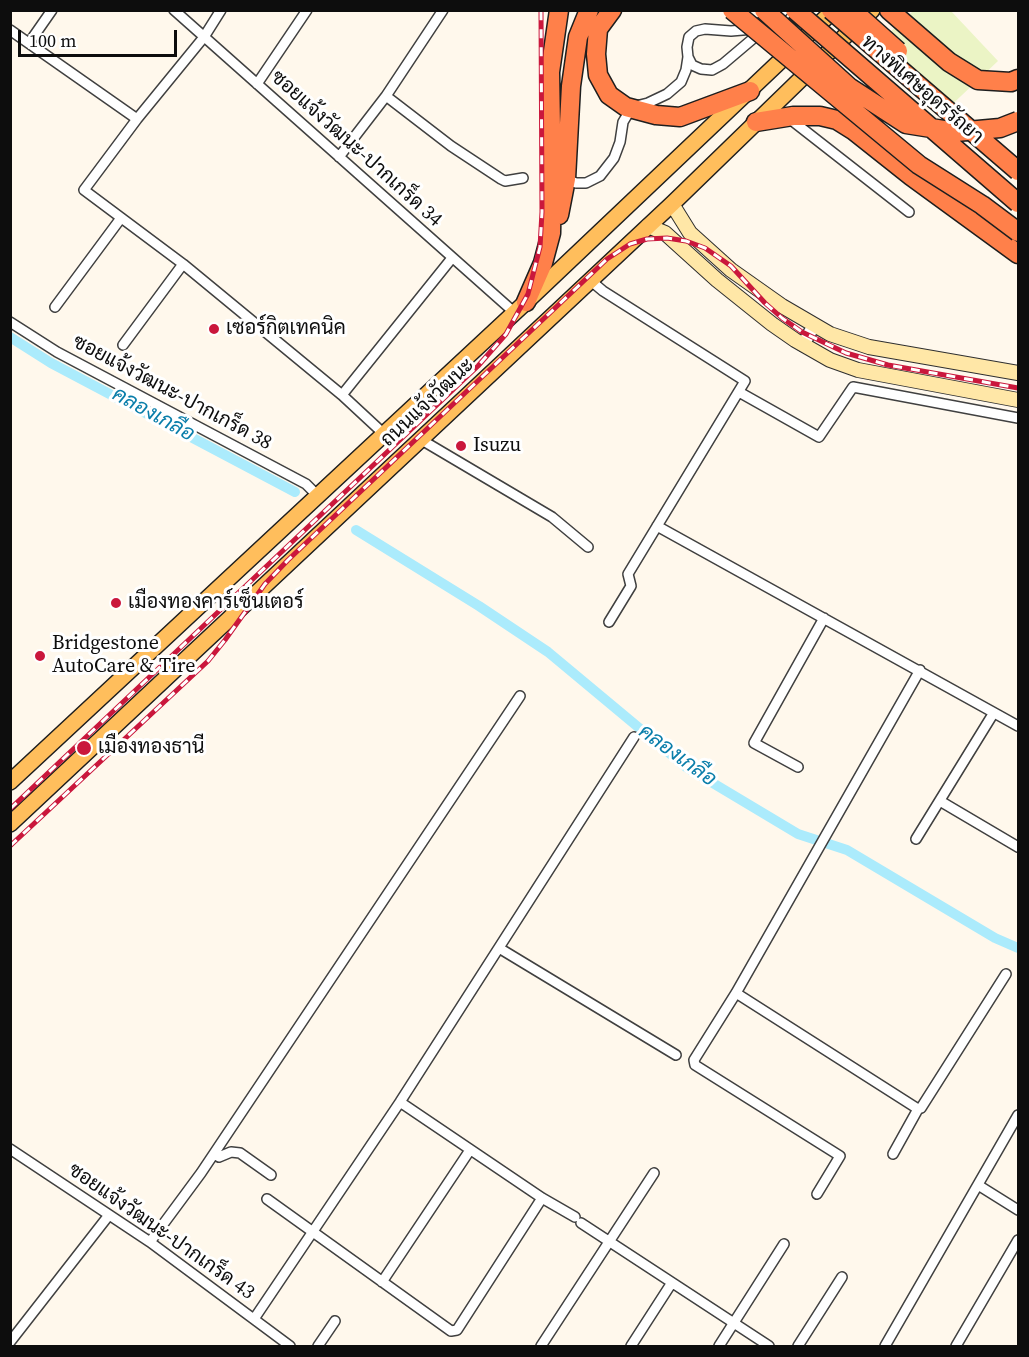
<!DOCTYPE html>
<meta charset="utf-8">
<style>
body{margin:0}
#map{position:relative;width:1029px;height:1357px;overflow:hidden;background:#fff8ec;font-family:"Source Serif 4",serif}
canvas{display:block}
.frame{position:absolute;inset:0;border:12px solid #0d0d0d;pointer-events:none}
.scale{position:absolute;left:18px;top:30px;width:159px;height:27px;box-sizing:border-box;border:3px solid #0d0d0d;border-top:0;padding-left:8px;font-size:18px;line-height:21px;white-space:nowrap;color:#0d0d0d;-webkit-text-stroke:4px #fff;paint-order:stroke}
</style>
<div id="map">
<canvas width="1029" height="1357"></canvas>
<div class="frame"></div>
<div class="scale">100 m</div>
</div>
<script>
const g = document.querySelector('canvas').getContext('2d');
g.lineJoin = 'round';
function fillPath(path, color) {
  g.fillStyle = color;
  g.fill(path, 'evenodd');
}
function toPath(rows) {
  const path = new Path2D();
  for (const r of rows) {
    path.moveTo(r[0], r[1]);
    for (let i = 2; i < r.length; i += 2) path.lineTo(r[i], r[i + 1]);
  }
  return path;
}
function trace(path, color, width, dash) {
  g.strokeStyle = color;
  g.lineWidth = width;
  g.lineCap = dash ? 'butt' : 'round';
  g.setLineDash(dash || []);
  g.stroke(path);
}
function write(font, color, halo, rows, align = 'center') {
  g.font = font + ' "Source Serif 4",Sarabun,serif';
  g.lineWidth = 6;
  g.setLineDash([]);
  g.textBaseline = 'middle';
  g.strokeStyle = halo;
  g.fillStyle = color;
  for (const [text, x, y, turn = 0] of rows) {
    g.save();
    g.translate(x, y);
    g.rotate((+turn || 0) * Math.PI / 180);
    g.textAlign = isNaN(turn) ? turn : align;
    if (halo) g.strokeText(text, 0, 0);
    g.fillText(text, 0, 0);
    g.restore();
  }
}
const pitch = toPath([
 [913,11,951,11,998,61,942,114,877,44]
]);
const canal = toPath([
 [10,337,51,363,295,492],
 [356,530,479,606,548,652,686,767,798,834,847,850,995,938,1018,948]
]);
const minor = toPath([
 [174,10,515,313],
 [221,10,204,37,137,119,84,190,183,264,342,395,384,434],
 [772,22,784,10],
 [754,29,731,31,705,29,696,31,689,37,687,47,688,57,692,65,701,69,712,70,723,64,762,31],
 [10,30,137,119],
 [29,43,52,10],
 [257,84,307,10],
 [386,96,451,146,501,179,505,181,523,178],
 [790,119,909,212],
 [339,157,386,96,443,10],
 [566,179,576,183,586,183,600,176,614,158,620,142,623,122,632,107,648,103,667,94,681,82,686,70,688,57],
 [590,280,603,291,745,381,628,574,631,586,609,622],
 [55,307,121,218],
 [10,322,57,352,306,484,317,495],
 [123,345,183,264],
 [739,392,819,437,853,387,1018,418],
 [342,395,452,258],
 [420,439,552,517,588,547],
 [657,526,1018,726],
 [798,767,754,743,824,618],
 [940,801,1018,847],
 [916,839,993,714],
 [499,948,676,1055],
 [736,993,918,1109,921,1108,1006,974],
 [400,1102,542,1198,575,1217],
 [10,1149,150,1242,290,1346],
 [214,1154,219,1157,231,1152,240,1153,271,1175],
 [893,1154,918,1109],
 [978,1185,1018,1210],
 [817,1194,840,1156,695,1065,694,1060,736,993,920,670],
 [267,1199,451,1331,457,1330,542,1198],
 [581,1223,769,1346],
 [150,1242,201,1173,520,696],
 [382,1282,470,1150],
 [254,1319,400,1102,634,737],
 [10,1342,109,1215],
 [318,1346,335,1321],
 [541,1346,654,1173],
 [631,1346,671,1284],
 [719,1346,784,1244],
 [798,1346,842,1277],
 [885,1346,1018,1115],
 [956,1346,1018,1240]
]);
const tertiary = toPath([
 [803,345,814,325]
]);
const secondary = toPath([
 [672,204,690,233,731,270,782,306,830,334,869,347,1018,373],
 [648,226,665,233,717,280,772,324,795,340,830,360,858,370,1018,400]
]);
const primary = toPath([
 [10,782,526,302,834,10],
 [10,824,672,204,872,10]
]);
const motorway = toPath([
 [612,10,598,29,596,54,598,75,609,95,626,107,656,115,680,117,750,91],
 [889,10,949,62,978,80,1011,82,1018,79],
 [756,122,793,116,820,116,837,120,853,130,911,176,1018,254],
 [559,215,566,179,571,86,578,37,589,10],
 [526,302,543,263,551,233,552,182,550,72,559,10]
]);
const rail = toPath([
 [10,809,478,366,506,334,528,294,540,247,542,212,541,10],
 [10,846,208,661,225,640,265,584,288,560,607,259,630,244,647,239,667,238,686,241,705,248,731,266,765,303,782,318,802,332,846,353,888,365,1018,388]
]);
const motorwayBridge = toPath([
 [732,10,919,165,982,205,1018,232],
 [764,10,849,87,906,124,956,132,1000,128,1018,121],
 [795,10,1018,203],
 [831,10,1018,171],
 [852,10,898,51]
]);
const markers = [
 [214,329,6,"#ca173c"],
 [461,446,6,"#ca173c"],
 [116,603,6,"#ca173c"],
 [40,656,6,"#ca173c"],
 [84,748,8,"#ca173c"]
];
const streetNames = [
 ["ทางพิเศษอุดรรัถยา",922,90,41],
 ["ซอยแจ้งวัฒนะ-ปากเกร็ด 34",356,149,42],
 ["ซอยแจ้งวัฒนะ-ปากเกร็ด 38",172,393,28],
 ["ถนนแจ้งวัฒนะ",428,403,-43],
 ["ซอยแจ้งวัฒนะ-ปากเกร็ด 43",161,1232,35]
];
const poiNames = [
 ["เซอร์กิตเทคนิค",226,329],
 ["Isuzu",473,446],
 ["เมืองทองคาร์เซ็นเตอร์",128,603],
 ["Bridgestone",52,644],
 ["AutoCare & Tire",52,667],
 ["เมืองทองธานี",98,748]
];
const waterNames = [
 ["คลองเกลือ",153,415,29],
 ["คลองเกลือ",677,756,36]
];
fillPath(pitch, '#ebf4c5');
trace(canal, '#abebfc', 10);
trace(minor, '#404040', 12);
trace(tertiary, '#404040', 15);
trace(secondary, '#2f2f2f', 16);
trace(primary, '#1e1e1e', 18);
trace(motorway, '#1e1e1e', 21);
trace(minor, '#fff', 9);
trace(tertiary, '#fff', 12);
trace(secondary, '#ffe7a7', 14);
trace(primary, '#ffbe5c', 15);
trace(motorway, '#ff804a', 18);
trace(rail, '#ca173c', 5);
trace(rail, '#fff', 3, [9]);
trace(motorwayBridge, '#1e1e1e', 21, []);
trace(motorwayBridge, '#ff804a', 18);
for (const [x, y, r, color] of markers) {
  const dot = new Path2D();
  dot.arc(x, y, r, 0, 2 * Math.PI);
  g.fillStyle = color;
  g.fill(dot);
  trace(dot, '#fff', 2);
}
write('20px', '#0d0d0d', '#fff', streetNames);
write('20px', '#0d0d0d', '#fff', poiNames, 'left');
write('italic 21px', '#0a7eaa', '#fff', waterNames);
</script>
